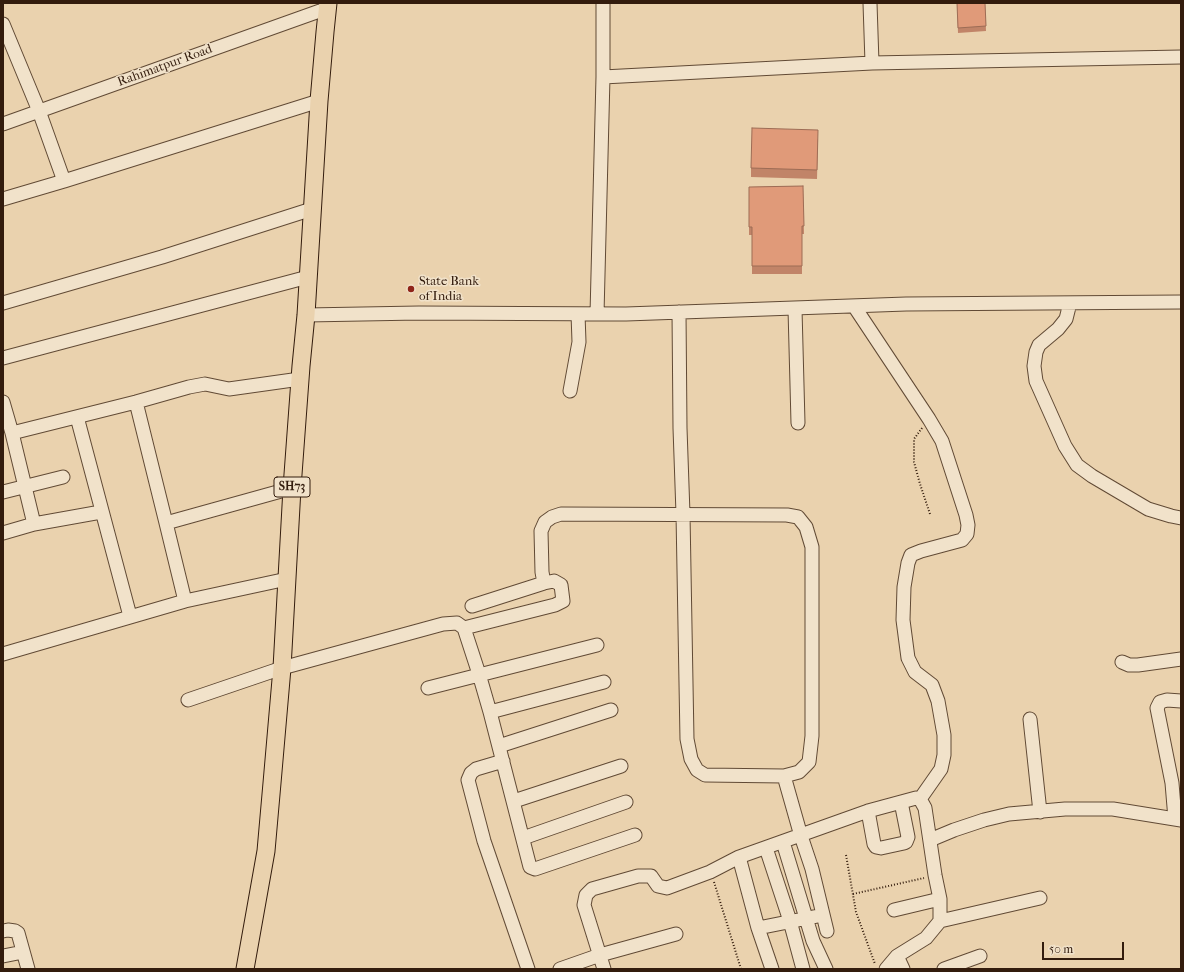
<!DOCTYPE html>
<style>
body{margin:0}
#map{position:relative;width:1184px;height:972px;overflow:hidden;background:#ead2ae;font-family:"IM FELL French Canon",serif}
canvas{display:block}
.frame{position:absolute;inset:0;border:4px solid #331c0d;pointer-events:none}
.scale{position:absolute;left:1042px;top:942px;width:82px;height:18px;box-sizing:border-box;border:2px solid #331c0d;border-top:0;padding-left:5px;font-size:12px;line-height:14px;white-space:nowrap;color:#331c0d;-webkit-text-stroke:3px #f1e2ca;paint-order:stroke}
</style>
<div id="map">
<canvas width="1184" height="972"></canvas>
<div class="frame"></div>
<div class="scale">50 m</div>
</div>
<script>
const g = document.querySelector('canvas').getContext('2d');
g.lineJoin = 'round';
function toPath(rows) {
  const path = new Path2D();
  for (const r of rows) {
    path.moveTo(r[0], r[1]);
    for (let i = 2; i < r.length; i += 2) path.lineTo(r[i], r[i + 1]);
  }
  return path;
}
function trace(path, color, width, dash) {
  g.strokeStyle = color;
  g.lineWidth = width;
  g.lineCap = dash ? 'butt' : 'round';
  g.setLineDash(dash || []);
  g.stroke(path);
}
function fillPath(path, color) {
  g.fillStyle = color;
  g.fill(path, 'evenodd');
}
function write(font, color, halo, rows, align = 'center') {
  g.font = font + ' "IM FELL French Canon",serif';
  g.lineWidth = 3;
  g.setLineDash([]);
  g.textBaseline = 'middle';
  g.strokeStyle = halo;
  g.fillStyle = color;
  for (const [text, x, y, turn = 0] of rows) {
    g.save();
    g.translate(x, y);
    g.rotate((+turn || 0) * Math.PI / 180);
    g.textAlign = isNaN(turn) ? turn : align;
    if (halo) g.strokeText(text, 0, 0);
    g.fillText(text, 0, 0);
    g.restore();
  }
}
const path = toPath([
 [922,428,914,439,914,462,920,484,930,514],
 [846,855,856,912,875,964],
 [714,882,741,969],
 [853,894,924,878]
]);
const minor = toPath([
 [870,3,872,63],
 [3,24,39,111,64,181,319,101],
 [603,77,872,63,1181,57],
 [3,124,328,8],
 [3,199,64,181],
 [3,303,162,257,312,209],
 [1070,303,1066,319,1058,329,1039,345,1036,352,1034,366,1036,381,1065,446,1077,465,1092,476,1148,509,1171,516,1181,518],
 [854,306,929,419,942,441,966,515,968,525,967,534,962,540,921,551,911,555,908,563,904,587,903,620,908,658,915,672,932,685,938,701,944,735,944,755,941,769,920,799],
 [795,309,798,423],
 [679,312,680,428,683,514,687,739,691,759,697,770,705,775,784,776],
 [597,314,603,77,603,3],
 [306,315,419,313,626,314,906,304,1181,302],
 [3,358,308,277],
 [570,391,579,342,578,314],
 [3,402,12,433,34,524,101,512],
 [136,402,166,523,292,488],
 [77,417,130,616],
 [12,433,136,402,189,387,205,384,229,389,300,379],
 [3,492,63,477],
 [166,523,185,601],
 [3,533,34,524],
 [472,606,544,583,542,572,541,531,545,522,552,517,561,514,787,515,798,517,806,527,812,547,812,736,809,762,799,772,784,776,801,836,812,869,827,931],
 [464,628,479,674,490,712,530,867,535,869,635,835],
 [3,654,185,601,287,579],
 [1122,662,1129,665,1138,665,1181,659],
 [428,688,597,645],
 [188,700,282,668,443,624,457,623,464,628,555,605,563,601,561,585,554,581,544,583],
 [490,712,604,682],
 [1030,719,1040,812],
 [499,746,611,710],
 [503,761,476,769,471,773,468,780,484,841,528,969],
 [514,801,621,766],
 [868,811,874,844,876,847,881,848,904,843,906,842,908,837,901,802],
 [1175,819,1172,783,1157,708,1160,702,1167,700,1181,701],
 [523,838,626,802],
 [930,840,954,830,984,820,1009,814,1065,809,1113,809,1181,820],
 [783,842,813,941,826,969],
 [766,848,790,921,803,969],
 [739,857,758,928,823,915],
 [894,910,940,899],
 [940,921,1040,898],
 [758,928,772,969],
 [3,931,8,930,15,931,18,933,28,969],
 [3,956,23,952],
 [897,956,903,969],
 [560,969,600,955,676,934],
 [604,969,584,905,586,895,592,889,638,876,651,876,658,886,667,888,710,872,739,857,868,811,916,798,920,799,925,808,935,875,940,899,940,921,926,938,897,956,886,969],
 [944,969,980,956]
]);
const major = toPath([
 [245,969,266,851,272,783,282,668,292,488,301,366,306,315,319,101,325,32,328,3]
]);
const wall = toPath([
 [957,3,985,3,986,31,958,33],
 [818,139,817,179,751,177,751,168],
 [803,186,804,234,802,234,802,274,752,274,752,235,749,235,749,187]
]);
const building = toPath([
 [957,3,985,3,986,26,958,28,957,3],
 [752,128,818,130,817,170,751,168,752,128],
 [803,186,804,226,802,226,802,266,752,266,752,227,749,227,749,187,803,186]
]);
const markers = [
 [411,289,4,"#8f2418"]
];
const shields = [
 [292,487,36]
];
const shieldNames = [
 ["SH73",292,487]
];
const streetNames = [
 ["Rahimatpur Road",165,66,-20]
];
const poiNames = [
 ["State Bank",419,282],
 ["of India",419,297]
];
trace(minor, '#614a35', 15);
trace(major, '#331c0d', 19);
trace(path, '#331c0d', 2, [1, 2]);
trace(minor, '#f1e2ca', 13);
trace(major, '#ead2ae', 17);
fillPath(wall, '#c18468');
fillPath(building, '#e09a79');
trace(building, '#9d6c55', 1);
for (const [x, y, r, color] of markers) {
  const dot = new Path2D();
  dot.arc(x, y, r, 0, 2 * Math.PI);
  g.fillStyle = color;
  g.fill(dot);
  trace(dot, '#f1e2ca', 1.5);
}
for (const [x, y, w] of shields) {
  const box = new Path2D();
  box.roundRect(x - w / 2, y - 10, w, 20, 3);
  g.fillStyle = '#f1e2ca';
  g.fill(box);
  trace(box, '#331c0d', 1);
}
write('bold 12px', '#331c0d', null, shieldNames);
write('13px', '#331c0d', '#f1e2ca', streetNames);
write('13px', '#331c0d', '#f1e2ca', poiNames, 'left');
</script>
